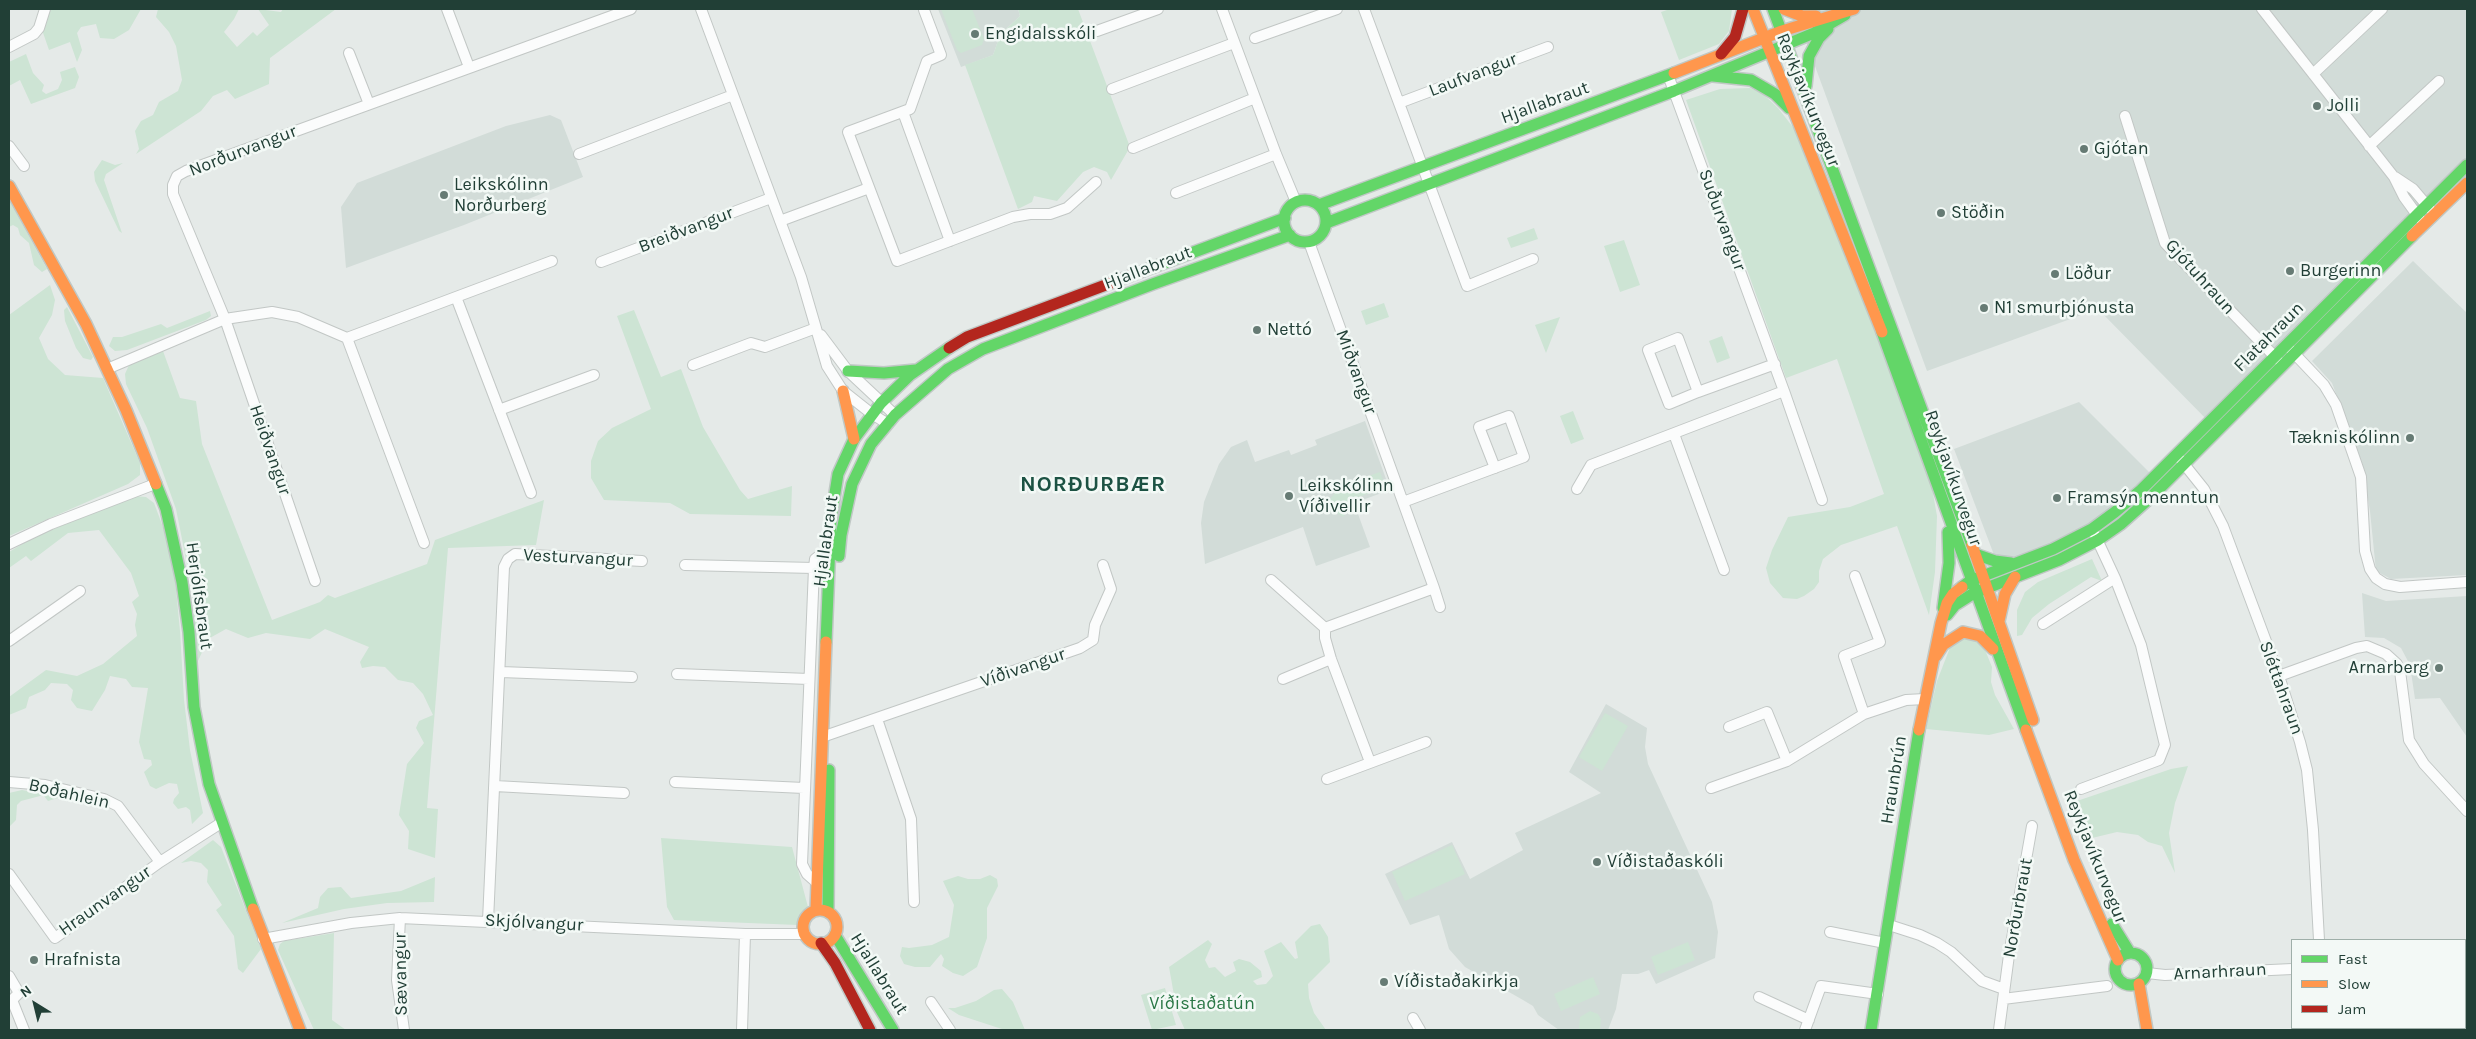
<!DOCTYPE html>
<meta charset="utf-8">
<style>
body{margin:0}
#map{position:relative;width:2476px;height:1039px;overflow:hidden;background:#e5eae8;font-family:Karla,sans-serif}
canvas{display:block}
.frame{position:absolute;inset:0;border:10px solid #213f36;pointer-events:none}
.legend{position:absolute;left:2291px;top:939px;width:175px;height:90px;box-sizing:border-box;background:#f3f9f6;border:1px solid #9fafa9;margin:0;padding:6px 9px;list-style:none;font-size:15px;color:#213f36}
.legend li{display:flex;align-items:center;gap:10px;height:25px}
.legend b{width:25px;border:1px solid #9fafa9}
.north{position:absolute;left:10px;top:979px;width:50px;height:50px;-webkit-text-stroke:4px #f3f9f6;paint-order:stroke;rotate:324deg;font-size:14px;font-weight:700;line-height:20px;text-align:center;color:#213f36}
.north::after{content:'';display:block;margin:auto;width:18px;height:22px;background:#213f36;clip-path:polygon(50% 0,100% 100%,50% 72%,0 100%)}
</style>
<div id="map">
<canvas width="2476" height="1039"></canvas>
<div class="frame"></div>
<ul class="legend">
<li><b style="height:6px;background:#63d668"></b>Fast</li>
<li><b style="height:6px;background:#ff974d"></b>Slow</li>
<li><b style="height:6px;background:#b3261e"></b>Jam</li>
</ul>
<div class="north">N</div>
</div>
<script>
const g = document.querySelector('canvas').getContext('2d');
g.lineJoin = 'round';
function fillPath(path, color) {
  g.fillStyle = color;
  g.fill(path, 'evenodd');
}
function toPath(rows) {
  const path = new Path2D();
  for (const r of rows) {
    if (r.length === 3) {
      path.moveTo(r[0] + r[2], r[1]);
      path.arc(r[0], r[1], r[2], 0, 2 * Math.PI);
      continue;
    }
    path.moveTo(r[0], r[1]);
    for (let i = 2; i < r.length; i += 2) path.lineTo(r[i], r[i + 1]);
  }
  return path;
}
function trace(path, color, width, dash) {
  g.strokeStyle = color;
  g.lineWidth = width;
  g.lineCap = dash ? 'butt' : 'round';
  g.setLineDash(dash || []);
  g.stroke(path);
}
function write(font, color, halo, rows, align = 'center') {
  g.font = font + ' Karla,sans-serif';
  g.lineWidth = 5;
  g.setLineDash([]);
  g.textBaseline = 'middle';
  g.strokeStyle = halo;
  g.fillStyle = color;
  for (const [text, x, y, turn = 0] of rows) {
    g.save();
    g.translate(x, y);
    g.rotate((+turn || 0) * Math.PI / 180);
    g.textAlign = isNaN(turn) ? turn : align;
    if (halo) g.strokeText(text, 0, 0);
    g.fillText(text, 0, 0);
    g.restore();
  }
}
const built = toPath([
 [938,9,1018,9,1020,16,1007,28,998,41,993,55,961,67],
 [1794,9,2467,9,2467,167,2213,426,2098,309,1927,371],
 [550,115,561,120,583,177,464,225,346,268,341,207,357,183,506,126],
 [2413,261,2467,313,2467,575,2391,579,2376,571,2370,511,2362,463,2332,383,2312,361],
 [2079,402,2159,482,2002,576,1954,449],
 [1365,421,1390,490,1354,503,1370,547,1316,566,1303,527,1205,564,1201,523,1204,502,1219,464,1231,447,1247,440,1255,462,1289,450,1291,455,1317,445,1315,440],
 [2362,593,2386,601,2467,596,2467,737,2440,698,2415,699,2410,665,2401,648,2384,638,2365,637],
 [1606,704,1647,728,1645,747,1648,764,1712,902,1718,932,1715,958,1656,984,1649,970,1638,974,1622,974,1616,1009,1608,1030,1559,1030,1538,1015,1533,1006,1523,1000,1465,967,1449,949,1439,915,1410,925,1385,874,1452,842,1470,879,1523,850,1515,833,1601,793,1569,772]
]);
const green = toPath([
 [48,9,141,9,129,30,114,39,100,38,96,24,81,27,77,33,82,50,77,62,70,42,49,50,41,27],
 [158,9,239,9,234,19,224,32,237,47,253,32,257,36,269,25,258,9,281,12,283,9,336,9,270,58,269,84,235,99,227,90,213,96,201,111,136,154,139,149,135,131,141,121,153,115,159,102,178,91,182,80,176,46,169,32,156,17],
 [941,9,972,9,984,39,982,45,961,53,957,50],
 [1018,9,1078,9,1130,147,1111,180,1107,172,1094,167,1083,172,1057,201,1034,196,1032,202,1018,209,965,65,993,55,998,41,1007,28,1020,16],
 [1670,9,1732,9,1729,31,1719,44,1679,60,1661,12],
 [26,54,33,73,44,85,42,91,46,94,58,89,62,80,60,72,75,67,79,77,75,88,31,104,20,80,9,86,9,62],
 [1750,88,1762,93,1778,108,1796,131,1873,318,1930,477,1937,516,1935,572,1929,615,1897,526,1841,545,1823,559,1819,571,1819,582,1814,589,1804,596,1797,599,1783,598,1770,583,1766,568,1772,550,1788,517,1850,507,1884,494,1837,359,1786,378,1686,100,1720,89],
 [102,160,115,165,123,163,106,174,104,180,122,233,119,231,95,181,94,172],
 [9,200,47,269,42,272,34,265,29,243,20,235,18,228,13,225,9,227],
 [1534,228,1538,239,1511,248,1507,238],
 [1624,240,1640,285,1620,292,1604,246],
 [50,285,55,300,52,315,39,338,48,359,65,375,103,378,140,463,140,475,128,484,9,536,9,315],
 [1384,303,1389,317,1366,325,1361,311],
 [67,307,93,357,91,360,83,358,76,348,65,321,64,310],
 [634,310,661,377,681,369,703,427,740,490,748,499,792,486,791,516,690,514,670,503,604,500,591,478,591,461,598,441,612,428,651,409,617,316],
 [210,311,211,316,206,320,127,350,115,351,109,346,113,337,122,337,161,324,167,328],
 [1560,317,1546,353,1535,325],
 [1722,336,1730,358,1717,363,1709,341],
 [163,351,180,398,196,401,202,444,272,620,320,602,328,595,335,598,427,564,435,540,544,500,536,545,448,548,427,808,438,809,435,858,408,849,409,831,399,815,407,764,424,743,416,728,419,721,433,715,423,694,413,683,398,680,385,667,373,666,362,668,360,662,369,647,325,629,310,639,266,633,248,638,226,629,208,639,198,661,191,584,176,509,147,428,126,384,125,374,129,365],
 [1573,411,1584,439,1571,444,1560,416],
 [1380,472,1386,488,1355,498,1343,517,1325,506,1340,486],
 [134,496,146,497,154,503,166,535,174,568,180,631,184,700,190,750,203,813,192,824,190,810,186,807,178,809,173,803,174,799,179,793,177,784,169,783,156,789,150,786,144,772,152,765,151,760,144,759,139,742,148,688,132,687,126,679,110,676,105,690,92,711,77,708,71,700,73,690,67,684,51,683,45,690,29,697,26,708,9,715,9,697,46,670,77,676,103,664,137,636,135,625,137,614,132,602,139,596,131,573,99,530,68,533,31,561,26,556,9,568,9,552,34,537],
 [2092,559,2102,581,2091,577,2049,604,2032,618,2022,635,2017,636,2017,610,2025,592,2038,582],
 [1969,637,1983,645,1992,667,1991,682,1995,695,2014,729,1989,735,1926,729,1937,681,1951,645],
 [1605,713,1628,726,1602,771,1579,757],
 [2188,766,2175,803,2169,833,2175,873,2162,846,2148,842,2138,835,2117,832,2092,838,2077,801,2171,769],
 [22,790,61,797,48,801,44,796,40,796,21,801,17,805,16,820,9,827,9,793],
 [661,838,792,847,808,907,798,925,674,920,667,907],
 [213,840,221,847,261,949,243,973,238,969,234,936,216,910,222,905,207,882,208,870,201,863,191,861,181,863],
 [1452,845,1465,874,1405,901,1392,872],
 [990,875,997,879,998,886,987,908,987,938,977,967,963,976,953,973,942,966,944,959,941,954,930,967,915,967,904,964,900,956,902,947,909,948,932,945,949,937,954,905,943,881,958,876,968,879,980,879],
 [435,877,434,902,387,903,344,909,282,923,318,908,320,897,328,888,341,887,351,898,401,891],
 [1320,924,1328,937,1330,962,1308,984,1309,998,1314,1013,1326,1030,1185,1030,1177,1012,1169,967,1208,940,1212,944,1205,960,1209,968,1215,967,1225,977,1236,971,1233,962,1239,959,1250,962,1261,971,1262,977,1253,981,1257,985,1266,984,1273,976,1264,951,1281,942,1295,959,1298,958,1295,942,1311,926],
 [334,933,332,1020,346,1030,314,1030,278,950,280,944,284,941],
 [1688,942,1695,960,1658,975,1651,957],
 [1593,977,1600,994,1561,1011,1554,994],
 [1165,988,1176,1025,1152,1030,1141,995],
 [1002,989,1013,1002,1025,1030,1005,1030,959,1015,948,1008,955,1008,976,1001,994,990],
 [2467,1004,2467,1030,2369,1030,2368,1028,2465,1028,2465,1005],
 [1590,1011,1598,1014,1601,1019,1600,1030,1580,1030,1579,1028,1580,1017]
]);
const street = toPath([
 [447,9,469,67],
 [701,9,801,277,827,366,843,391,872,414,888,424],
 [1222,9,1276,154,1296,202],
 [1364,9,1467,286,1533,259],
 [2262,9,2394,177,2404,197,2420,219],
 [924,10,941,55,927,61,910,109,848,132,897,261,1013,217,1030,214,1050,214,1067,208,1096,182],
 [1097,31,1158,9],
 [1255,38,1337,9],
 [9,47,34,34,39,28,45,9],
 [349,53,369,104],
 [2313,74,2382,9],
 [1112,89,1234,43],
 [1399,103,1548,47],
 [903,112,950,241],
 [2125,116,2165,243,2278,360],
 [9,146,24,166],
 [2369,146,2439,81],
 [1133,148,1255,98],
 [579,154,733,95],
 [2395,177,2413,189,2430,209],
 [1176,193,1276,154],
 [780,221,869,188],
 [1309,242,1434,588,1325,628,1325,638,1331,659,1370,762],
 [601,262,771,198],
 [456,297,552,261],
 [821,335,848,371,895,415],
 [347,338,424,543],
 [2290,349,2324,385,2336,405,2361,477,2365,551,2370,569,2376,578,2385,584,2400,587,2467,582],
 [693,365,751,343,765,347,816,328],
 [107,369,225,319,272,312,298,317,347,338,456,297,531,493],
 [1784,391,1822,500],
 [1698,392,1669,404,1648,350,1678,338,1698,392,1775,364],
 [499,410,594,375],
 [1674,434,1724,570],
 [2180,459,2204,489,2223,526,2279,676,2300,742,2307,770,2313,830,2319,940],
 [1577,489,1591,465,1784,391,1668,75],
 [1403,502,1524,457,1509,416,1479,427,1495,468],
 [9,544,51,524,155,484],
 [685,565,814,568],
 [1855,576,1880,642,1844,656,1864,714],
 [1271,580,1325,628],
 [315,581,225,319,173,194,173,185,177,176,186,171,631,9],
 [1434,588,1440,607],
 [2043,624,2115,578],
 [9,641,80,591],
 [501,672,632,677],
 [677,674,809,679],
 [2279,676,2356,648,2367,646,2386,654,2397,664,2400,671,2409,740,2424,764,2467,811],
 [1283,679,1331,659],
 [877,719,911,819,914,902],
 [1729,727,1767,712,1787,761],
 [822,737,1080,648,1093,640,1095,625,1111,589,1103,565],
 [1327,779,1426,742],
 [9,782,45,785,104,799,118,806,160,862],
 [675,782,804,788],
 [495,786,624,793],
 [1711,788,1787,761,1864,714,1906,700,1925,699],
 [2081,789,2159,760,2165,745,2141,645,2115,578,2095,535],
 [9,874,55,938,160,862,221,823],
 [816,882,807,874,802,864,814,568,815,559,831,547],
 [400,918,397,980,404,1030],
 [488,921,504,567,508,559,515,554,642,561],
 [1889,925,1920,935,1937,943,1951,952,1982,981,2004,989],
 [1830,932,1885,943],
 [263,939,351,923,400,918,745,934,805,934],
 [2465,956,2467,955],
 [2147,973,2165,975,2292,969],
 [9,976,19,993,12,1000,24,1030],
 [1759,997,1809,1020],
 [2003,999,2107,986],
 [931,1002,950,1030],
 [1413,1018,1420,1030],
 [742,1030,745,934],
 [1805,1030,1821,986,1878,994],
 [1999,1030,2009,955,2032,826],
 [2323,1030,2324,1028]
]);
const fast = toPath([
 [1773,9,1972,545],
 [1713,76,1751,80,1775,94,1789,108],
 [1806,86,1809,56,1819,38,1828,29],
 [1305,221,21],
 [1319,205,1674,73],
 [1326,223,1674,91,1814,33,1845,15],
 [1143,271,1285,218],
 [1882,332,2026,730],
 [848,371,884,373,916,370],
 [156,484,166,509,182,582,189,632,194,707,209,784,253,909],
 [1975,554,1995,561,2011,563],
 [839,556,841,535,852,484,871,444,895,415,948,369,983,349,1153,284,1290,235],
 [1962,587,1970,581,2053,549,2092,529,2115,512,2141,490,2467,165],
 [1943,608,1949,563,1948,532],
 [1947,615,1955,605,1974,593,2059,560,2098,540,2121,524,2149,499,2412,236],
 [826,642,831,518,838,474,854,439,881,403,910,375,949,348],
 [828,912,829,770],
 [2112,924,2130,953],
 [835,935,893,1030],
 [2131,969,16],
 [1871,1030,1919,730]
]);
const slow = toPath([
 [1753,9,1882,332],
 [1784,9,1802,16,1816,16],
 [1674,73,1782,31,1854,9],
 [9,186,86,324,126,410,156,484],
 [2412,236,2467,183],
 [843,391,854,439],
 [1972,545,2033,720],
 [1999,621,2005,594,2015,577],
 [1936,656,1943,645,1963,632,1980,636,1993,649],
 [1919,730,1941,623,1947,603,1953,594,1962,587],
 [2026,730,2074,860,2118,960],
 [253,909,300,1030],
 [816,910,826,642],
 [820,927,17],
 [2139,984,2147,1030]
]);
const jam = toPath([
 [1721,54,1735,37,1743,9],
 [949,348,967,337,1143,271],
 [821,943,835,963,870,1030]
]);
const markers = [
 [975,34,5,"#667b74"],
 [2317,106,5,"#667b74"],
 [2084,149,5,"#667b74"],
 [444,195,5,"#667b74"],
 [1941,213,5,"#667b74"],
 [2290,271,5,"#667b74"],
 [2055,274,5,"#667b74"],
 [1984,308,5,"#667b74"],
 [1257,330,5,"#667b74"],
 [2410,438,5,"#667b74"],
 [1289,496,5,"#667b74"],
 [2057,498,5,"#667b74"],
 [2439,668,5,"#667b74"],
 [1597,862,5,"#667b74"],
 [34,960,5,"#667b74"],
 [1384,982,5,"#667b74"]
];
const poiNames = [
 ["Engidalsskóli",985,34],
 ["Jolli",2327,106],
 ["Gjótan",2094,149],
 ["Leikskólinn",454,185],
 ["Norðurberg",454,206],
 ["Stöðin",1951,213],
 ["Burgerinn",2300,271],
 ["Löður",2065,274],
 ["N1 smurþjónusta",1994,308],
 ["Nettó",1267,330],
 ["Tækniskólinn",2400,438,"right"],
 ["Leikskólinn",1299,486],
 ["Víðivellir",1299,507],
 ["Framsýn menntun",2067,498],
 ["Arnarberg",2429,668,"right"],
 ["Víðistaðaskóli",1607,862],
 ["Hrafnista",44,960],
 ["Víðistaðakirkja",1394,982]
];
const streetNames = [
 ["Laufvangur",1473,75,-21],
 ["Reykjavíkurvegur",1808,100,68],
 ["Hjallabraut",1545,103,-20],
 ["Norðurvangur",243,151,-21],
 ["Suðurvangur",1722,220,70],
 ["Breiðvangur",686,230,-21],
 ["Hjallabraut",1148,268,-21],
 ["Gjótuhraun",2200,277,48],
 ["Flatahraun",2269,337,-45],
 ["Miðvangur",1356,372,70],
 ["Heiðvangur",270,450,71],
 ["Reykjavíkurvegur",1953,478,71],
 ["Hjallabraut",826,541,-82],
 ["Vesturvangur",578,558,3],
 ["Herjólfsbraut",199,596,82],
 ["Víðivangur",1023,668,-19],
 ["Sléttahraun",2281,688,70],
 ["Hraunbrún",1894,780,-81],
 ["Boðahlein",69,794,13],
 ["Reykjavíkurvegur",2095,857,68],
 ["Hraunvangur",105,901,-35],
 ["Norðurbraut",2018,908,-80],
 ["Skjólvangur",534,923,3],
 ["Arnarhraun",2220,972,-3],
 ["Sævangur",401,974,-91],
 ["Hjallabraut",879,974,58]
];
const parkNames = [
 ["Víðistaðatún",1202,1004]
];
const districtNames = [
 ["NORÐURBÆR",1093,485]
];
fillPath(built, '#d2dcd8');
fillPath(green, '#cde4d4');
trace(street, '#c2c7c5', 12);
trace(fast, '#c0c8c5', 14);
trace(slow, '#c0c8c5', 14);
trace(jam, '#c0c8c5', 14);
trace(street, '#fbfcfc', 10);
trace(fast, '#63d668', 11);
trace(slow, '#ff974d', 11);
trace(jam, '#b3261e', 11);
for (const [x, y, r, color] of markers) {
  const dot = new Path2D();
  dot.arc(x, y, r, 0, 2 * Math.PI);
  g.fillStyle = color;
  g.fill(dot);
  trace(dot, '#f3f9f6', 2);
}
write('18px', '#213f36', '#f3f9f6', poiNames, 'left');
write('18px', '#213f36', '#f3f9f6', streetNames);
write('18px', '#297745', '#f3f9f6', parkNames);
g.letterSpacing = '1px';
write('bold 22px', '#1c5243', '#f3f9f6', districtNames);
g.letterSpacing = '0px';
</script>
